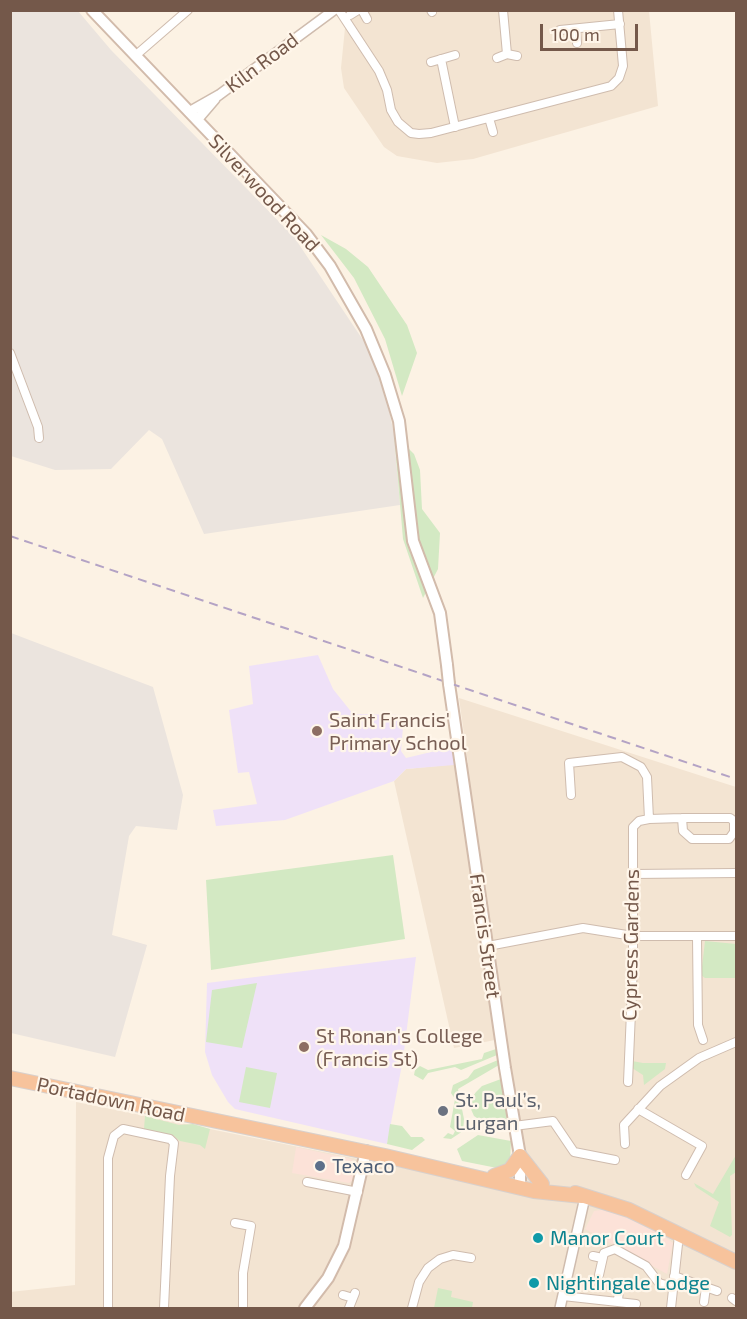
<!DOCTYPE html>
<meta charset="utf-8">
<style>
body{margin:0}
#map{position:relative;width:747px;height:1319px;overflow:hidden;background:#fcf2e4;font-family:"Exo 2",sans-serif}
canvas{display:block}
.frame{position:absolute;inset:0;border:12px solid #74584a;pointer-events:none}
.scale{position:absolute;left:540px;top:24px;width:98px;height:27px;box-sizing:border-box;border:3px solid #74584a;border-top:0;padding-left:8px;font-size:18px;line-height:21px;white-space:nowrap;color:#74584a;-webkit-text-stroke:4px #fff6ea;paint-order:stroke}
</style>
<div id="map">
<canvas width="747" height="1319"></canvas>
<div class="frame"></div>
<div class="scale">100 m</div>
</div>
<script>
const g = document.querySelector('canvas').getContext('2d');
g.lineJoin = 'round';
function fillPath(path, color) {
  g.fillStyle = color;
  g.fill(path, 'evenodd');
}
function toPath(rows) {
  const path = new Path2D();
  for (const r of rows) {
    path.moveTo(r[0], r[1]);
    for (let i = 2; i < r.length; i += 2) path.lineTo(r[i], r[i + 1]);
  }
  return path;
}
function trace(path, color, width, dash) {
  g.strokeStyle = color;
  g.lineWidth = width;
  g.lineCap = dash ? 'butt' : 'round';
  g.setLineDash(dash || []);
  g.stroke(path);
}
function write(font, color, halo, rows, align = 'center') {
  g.font = font + ' "Exo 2",sans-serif';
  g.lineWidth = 4.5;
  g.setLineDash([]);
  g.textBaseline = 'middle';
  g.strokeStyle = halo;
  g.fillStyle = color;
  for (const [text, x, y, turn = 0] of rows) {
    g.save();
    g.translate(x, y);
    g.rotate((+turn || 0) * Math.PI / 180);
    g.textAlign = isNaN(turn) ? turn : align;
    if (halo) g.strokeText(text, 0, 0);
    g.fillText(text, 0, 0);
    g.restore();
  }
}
const residential = toPath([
 [336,11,649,11,658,106,473,159,437,163,397,156,384,147,344,88,341,68,345,28],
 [459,698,736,787,736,1308,11,1308,10,1292,75,1285,76,1102,522,1192,500,1039,454,1048,394,781,406,769,468,763]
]);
const commercial = toPath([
 [296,1147,351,1159,355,1163,353,1180,349,1183,292,1173],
 [609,1209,657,1231,673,1243,667,1274,585,1229,594,1211]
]);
const industrial = toPath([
 [11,11,78,11,111,50,294,237,367,346,386,396,394,434,400,505,204,534,162,439,149,430,111,469,55,470,11,456],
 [11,633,153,687,183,795,177,830,136,826,129,836,112,935,147,945,115,1057,11,1033]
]);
const education = toPath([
 [318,655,333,689,353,714,404,715,401,751,406,758,452,747,454,765,406,769,394,781,285,820,216,826,213,810,257,804,249,772,238,773,229,710,253,704,249,666],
 [416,957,403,1059,387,1144,235,1109,228,1102,212,1075,205,1052,207,983]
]);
const green = toPath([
 [321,235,346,249,368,267,407,325,417,353,402,396,385,339,354,278],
 [394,434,414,454,420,470,422,509,440,533,438,569,423,598,403,539],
 [393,855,405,939,211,970,206,880],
 [705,941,736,944,736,978,705,978,701,975],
 [257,983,242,1048,206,1042,212,990],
 [496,1049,497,1055,461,1070,455,1067,428,1073,423,1080,414,1075,415,1070,420,1066,428,1070,482,1059,484,1053],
 [498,1060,499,1065,458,1089,464,1119,463,1131,451,1139,443,1138,448,1133,453,1135,455,1131,450,1127,455,1099,451,1093,453,1085,468,1078,474,1070],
 [632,1061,643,1063,666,1063,665,1069,644,1085,643,1075,632,1068],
 [246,1067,277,1073,270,1108,239,1102],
 [501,1079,508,1127,480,1120,474,1116,470,1107,471,1099,476,1092,482,1086],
 [145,1116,179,1125,193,1124,210,1129,205,1149,200,1145,180,1141,174,1136,144,1129],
 [390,1124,402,1126,411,1137,422,1137,425,1140,412,1150,387,1144],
 [478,1135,511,1141,510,1161,502,1169,462,1161,457,1149],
 [736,1155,736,1172,730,1176,732,1235,730,1237,710,1226,719,1202,696,1187,694,1183,713,1194],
 [438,1288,452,1291,451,1297,473,1302,472,1308,434,1308]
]);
const minor = toPath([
 [339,10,379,71,387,90,391,110,398,122,411,133,419,134,431,133,611,86,619,78,623,66,618,10],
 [362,10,367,19],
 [431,10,432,12],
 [503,10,507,54],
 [350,15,358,10],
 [576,29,577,43],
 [560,30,620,24],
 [135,56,188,10],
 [497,58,507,54,517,56],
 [441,59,455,127],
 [431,62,455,55],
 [489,118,493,132],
 [10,353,38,427,39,438],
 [571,795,569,763,622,757,641,767,647,777,649,819],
 [633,874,736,873],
 [697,937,698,1025,703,1040],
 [488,946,583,928,633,936,736,936],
 [628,1082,633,965,633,827,639,821,649,819,682,818,730,818,734,821,734,832,729,839,692,839,683,831,682,818],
 [638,1109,702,1146,686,1175],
 [514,1126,553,1121,574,1152,615,1160],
 [625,1144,624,1125,660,1086,699,1058,736,1042],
 [307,1182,358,1192],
 [235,1223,251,1226,243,1273,243,1308],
 [593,1256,602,1258],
 [599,1275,604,1253,615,1249,646,1266,659,1283,673,1287],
 [674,1276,717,1291],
 [343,1295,353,1298],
 [563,1296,636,1304],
 [732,1298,736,1301],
 [618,1302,619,1288],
 [704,1302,706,1287],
 [108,1308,108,1158,114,1136,123,1129,170,1139,174,1143,170,1176,164,1308],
 [349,1308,355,1293],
 [412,1308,419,1282,428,1268,440,1259,453,1255,471,1258],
 [671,1308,679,1235]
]);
const tertiary = toPath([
 [189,112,219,95,334,10],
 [197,120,215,99],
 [560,1308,585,1197]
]);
const secondary = toPath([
 [92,10,306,234,330,266,366,329,385,375,399,421,413,541,440,613,447,665],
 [449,684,505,1068,520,1156,520,1188],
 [305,1308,328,1278,344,1246,366,1151]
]);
const trunk = toPath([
 [10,1078,385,1156,534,1191,582,1196],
 [494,1176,510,1170,520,1156,542,1184],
 [575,1193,629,1210,736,1262]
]);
const rail = toPath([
 [10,536,736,779]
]);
const secondaryBridge = toPath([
 [447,665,449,684]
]);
const markers = [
 [317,731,6,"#8d6e63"],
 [304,1047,6,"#8d6e63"],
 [443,1111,6,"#6b7280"],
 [320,1166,6,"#5c6f8a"],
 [538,1238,6,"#0f9aa8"],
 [534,1283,6,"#0f9aa8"]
];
const streetNames = [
 ["Kiln Road",262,63,-37],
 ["Silverwood Road",264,193,47],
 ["Francis Street",485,936,82],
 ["Cypress Gardens",631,945,-89],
 ["Portadown Road",111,1100,12]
];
const educationNames = [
 ["Saint Francis'",329,720],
 ["Primary School",329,743],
 ["St Ronan's College",316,1036],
 ["(Francis St)",316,1059]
];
const worshipNames = [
 ["St. Paul’s,",455,1100],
 ["Lurgan",455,1123]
];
const serviceNames = [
 ["Texaco",332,1166]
];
const cultureNames = [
 ["Manor Court",550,1238],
 ["Nightingale Lodge",546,1283]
];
fillPath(residential, '#f3e4d2');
fillPath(commercial, '#fce2d8');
fillPath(industrial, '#ebe4de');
fillPath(education, '#efe1f8');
fillPath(green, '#d3e9c3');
trace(minor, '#cfbcae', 10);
trace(tertiary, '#cfbcae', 12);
trace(secondary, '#d2bbab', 14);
trace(trunk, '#d8d0cc', 16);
trace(minor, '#fff', 8);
trace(tertiary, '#fff', 9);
trace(secondary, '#fff', 10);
trace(trunk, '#f7c39c', 14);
trace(rail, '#b4a3c5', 2, [9, 6]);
trace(secondaryBridge, '#d2bbab', 14, []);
trace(secondaryBridge, '#fff', 10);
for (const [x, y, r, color] of markers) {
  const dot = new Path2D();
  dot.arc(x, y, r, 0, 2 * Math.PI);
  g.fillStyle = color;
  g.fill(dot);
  trace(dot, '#fff6ea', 2);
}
write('20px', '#74584a', '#fff6ea', streetNames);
write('20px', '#785e54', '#fff6ea', educationNames, 'left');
write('20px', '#5b616d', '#fff6ea', worshipNames, 'left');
write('20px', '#4e5e75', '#fff6ea', serviceNames, 'left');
write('20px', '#0d838f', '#fff6ea', cultureNames, 'left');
</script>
